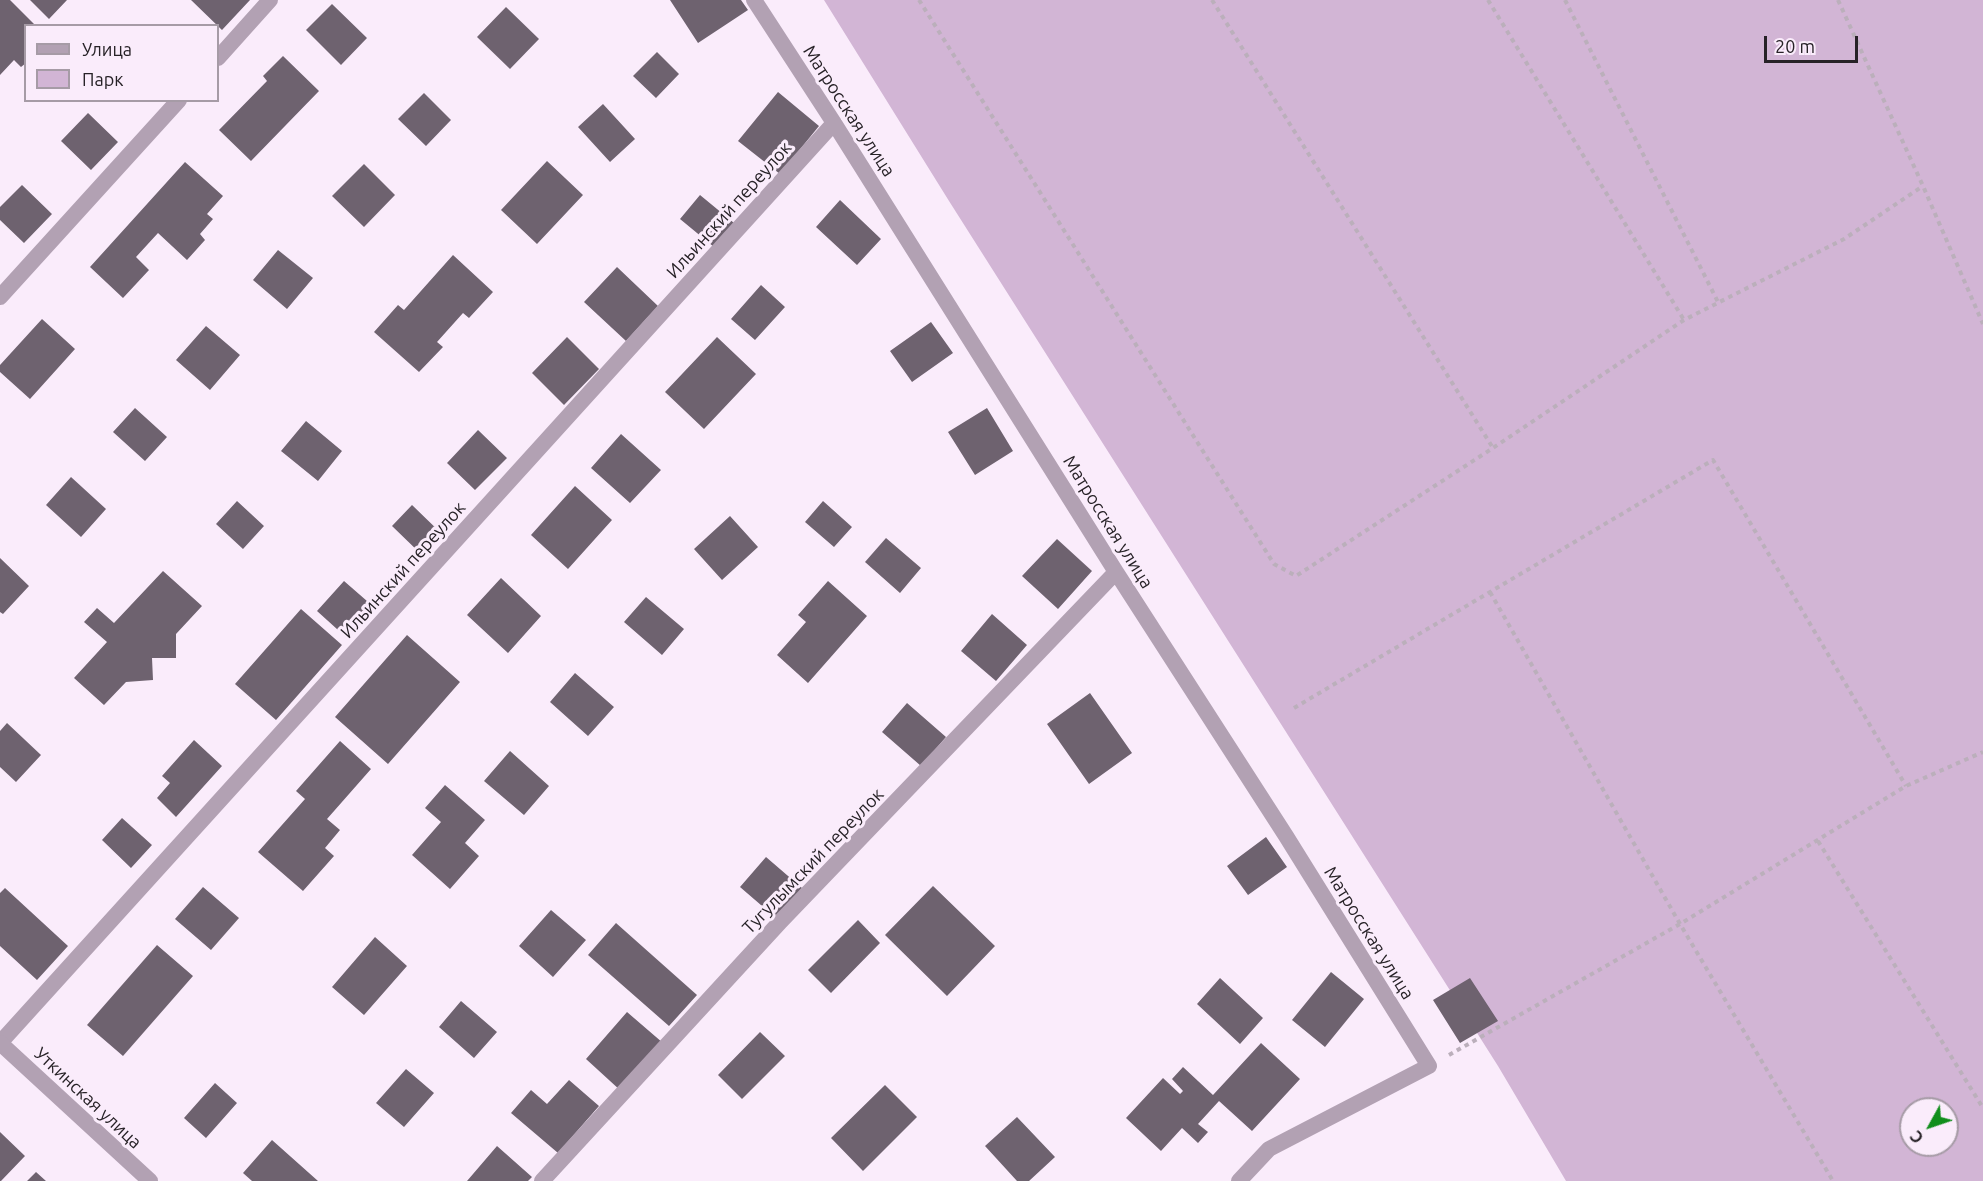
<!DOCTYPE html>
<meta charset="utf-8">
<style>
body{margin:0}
#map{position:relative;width:1983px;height:1181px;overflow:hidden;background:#faecfb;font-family:Ubuntu,sans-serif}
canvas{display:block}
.legend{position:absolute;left:24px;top:24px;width:195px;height:78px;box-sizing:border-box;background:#faecfb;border:2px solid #a69ba6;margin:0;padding:8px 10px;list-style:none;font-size:18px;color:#272227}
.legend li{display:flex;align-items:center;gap:12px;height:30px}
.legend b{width:30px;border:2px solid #a69ba6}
.north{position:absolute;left:1899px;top:1097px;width:60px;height:60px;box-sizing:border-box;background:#faecfb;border:2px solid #a69ba6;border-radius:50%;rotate:230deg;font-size:16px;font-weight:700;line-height:24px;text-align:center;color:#272227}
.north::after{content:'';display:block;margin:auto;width:21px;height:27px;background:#108e1b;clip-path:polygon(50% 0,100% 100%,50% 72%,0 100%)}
.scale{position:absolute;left:1764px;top:36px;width:94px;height:27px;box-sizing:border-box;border:3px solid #272227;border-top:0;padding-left:8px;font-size:18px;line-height:21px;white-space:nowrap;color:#272227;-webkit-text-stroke:4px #faecfb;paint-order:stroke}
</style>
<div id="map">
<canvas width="1983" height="1181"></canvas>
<ul class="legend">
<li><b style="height:8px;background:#b2a1b3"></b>Улица</li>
<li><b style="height:16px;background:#d2b5d5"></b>Парк</li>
</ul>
<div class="north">С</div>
<div class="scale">20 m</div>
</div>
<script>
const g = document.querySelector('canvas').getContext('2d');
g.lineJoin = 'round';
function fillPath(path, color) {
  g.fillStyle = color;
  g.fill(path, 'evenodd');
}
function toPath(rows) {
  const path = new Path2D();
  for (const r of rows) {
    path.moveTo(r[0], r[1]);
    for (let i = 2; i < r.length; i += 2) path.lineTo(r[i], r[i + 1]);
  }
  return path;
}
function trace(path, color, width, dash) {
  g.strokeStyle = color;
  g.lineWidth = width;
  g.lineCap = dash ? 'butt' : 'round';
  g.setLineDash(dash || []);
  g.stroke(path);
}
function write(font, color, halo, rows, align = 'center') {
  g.font = font + ' Ubuntu,sans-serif';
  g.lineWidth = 6;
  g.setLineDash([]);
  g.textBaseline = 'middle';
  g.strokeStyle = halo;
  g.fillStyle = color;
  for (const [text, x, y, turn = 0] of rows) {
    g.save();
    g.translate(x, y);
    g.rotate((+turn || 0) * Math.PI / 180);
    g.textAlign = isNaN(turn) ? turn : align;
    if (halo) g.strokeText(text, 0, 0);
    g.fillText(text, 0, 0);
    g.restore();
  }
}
const green = toPath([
 [824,0,1983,0,1983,1181,1566,1181,1498,1066,949,201],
 [1911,1109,1947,1109,1947,1145,1911,1145]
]);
const building = toPath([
 [0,0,10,0,36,26,26,26,26,63,21,67,14,60,0,75],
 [30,0,67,0,49,19],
 [191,0,250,0,222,30],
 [670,0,741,0,748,10,698,43],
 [332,4,367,38,341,65,306,30],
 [506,7,539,39,510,69,477,37],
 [657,52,679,74,656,98,633,76],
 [283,56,319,91,251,161,219,130,267,81,263,76],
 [778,92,819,126,780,174,738,141],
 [424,93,451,120,426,146,398,119],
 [603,104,635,139,610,162,578,127],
 [88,113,118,142,91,170,61,141],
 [547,161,583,195,537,244,501,210],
 [185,162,223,196,207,214,213,219,200,234,205,240,187,260,158,233,136,257,149,270,123,298,90,267],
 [364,164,395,195,364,227,332,196],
 [22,185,52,214,24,243,0,220,0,207],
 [700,195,734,223,714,247,680,219],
 [840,200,881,239,857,265,816,227],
 [278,250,313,278,287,309,253,280],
 [453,255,493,292,469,318,463,313,437,342,443,347,419,372,374,332,398,305,404,310],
 [617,267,658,306,626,341,584,302],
 [761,285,785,307,755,340,731,319],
 [42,319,75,349,30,399,0,372,0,365],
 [931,322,953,353,912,382,890,351],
 [206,326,240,355,210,390,176,360],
 [567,337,599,369,564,405,532,373],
 [717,337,756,374,704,429,665,392],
 [135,408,167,437,145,461,113,432],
 [987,408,1013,451,975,475,948,432],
 [306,421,342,451,318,481,281,451],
 [478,430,507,458,475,490,447,463],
 [621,434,661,470,630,503,591,468],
 [71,477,106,509,81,537,46,505],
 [575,486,612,520,568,569,531,535],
 [237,501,264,526,243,549,216,524],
 [823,501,852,527,834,547,805,522],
 [412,505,443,535,423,556,392,526],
 [730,516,758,547,722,580,694,549],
 [886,538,921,568,900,593,865,562],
 [1057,539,1092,571,1058,609,1022,576],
 [0,558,29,586,3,614,0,612],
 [163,571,202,606,176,634,176,658,152,658,153,680,126,682,104,705,74,678,107,642,84,622,97,608,114,623],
 [501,578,541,616,508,653,467,615],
 [344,581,375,608,348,639,317,611],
 [828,581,867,616,808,683,777,655,806,622,798,615],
 [646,597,684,629,662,655,624,622],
 [301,609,342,645,276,720,235,684],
 [992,614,1027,645,996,681,961,651],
 [407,635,460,682,388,764,335,717],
 [575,673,614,707,588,736,550,702],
 [1090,693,1132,753,1089,784,1047,724],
 [907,703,946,737,921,766,882,732],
 [7,723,41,755,16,782,0,767,0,731],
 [194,740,222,766,176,817,157,798,170,783,162,776],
 [340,741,371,769,327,819,340,830,325,848,334,856,303,891,258,852,305,799,296,791],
 [510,751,549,786,524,815,484,781],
 [445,785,485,820,465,843,479,856,450,889,412,855,441,822,425,808],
 [122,818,152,845,131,868,102,840],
 [1266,837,1287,867,1248,895,1227,866],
 [766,857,802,888,776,918,740,887],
 [933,886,995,946,947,996,885,935],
 [203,887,239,918,211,950,175,919],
 [5,888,68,946,37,980,0,946,0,893],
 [551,910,586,940,553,977,519,946],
 [858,920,880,943,831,993,808,970],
 [616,923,697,995,669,1026,588,955],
 [375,937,407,966,364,1015,332,987],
 [157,945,193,976,123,1056,87,1025],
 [1331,972,1364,999,1325,1047,1292,1020],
 [1220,978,1263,1018,1240,1044,1197,1004],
 [1470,978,1498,1021,1460,1043,1433,1000],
 [461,1001,497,1032,474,1058,439,1027],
 [627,1012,663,1043,621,1091,586,1059],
 [760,1032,785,1056,742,1099,718,1075],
 [1261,1043,1300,1079,1252,1131,1219,1101,1198,1124,1208,1132,1198,1143,1182,1128,1161,1151,1126,1118,1163,1078,1180,1094,1183,1091,1172,1079,1183,1067,1213,1095],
 [406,1069,434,1093,404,1127,376,1103],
 [569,1080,599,1106,558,1153,511,1113,531,1090,547,1104],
 [215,1083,237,1103,206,1138,184,1118],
 [885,1085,917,1117,863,1171,831,1138],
 [1017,1117,1055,1157,1029,1181,1017,1181,985,1146],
 [0,1132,25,1156,1,1181,0,1181],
 [272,1140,318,1181,252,1181,243,1173],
 [497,1146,532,1177,528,1181,467,1181],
 [36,1172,46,1181,27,1181]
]);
const path = toPath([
 [919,0,1274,564,1296,576,1493,448,1684,320,1844,239,1923,186],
 [1212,0,1493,448],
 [1488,0,1684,320],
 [1565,0,1718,302],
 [1838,0,1923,186,1983,324],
 [1490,592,1680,924,1833,1181],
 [1294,708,1713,460,1906,786],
 [1818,841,1983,1108],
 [1449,1055,1680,924,1906,786,1983,752]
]);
const minor = toPath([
 [754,0,834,123,1116,572,1286,836,1429,1066,1269,1149,1239,1181],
 [218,58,270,0],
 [0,297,179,100],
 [0,1043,834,123],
 [542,1181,780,922,1116,572]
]);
const tertiary = toPath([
 [0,1043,150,1181]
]);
const streetNames = [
 ["Матросская улица",849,111,57],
 ["Ильинский переулок",729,210,-48],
 ["Матросская улица",1108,522,58],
 ["Ильинский переулок",403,570,-48],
 ["Тугулымский переулок",813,861,-46],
 ["Матросская улица",1369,933,58],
 ["Уткинская улица",88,1098,43]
];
fillPath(green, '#d2b5d5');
fillPath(building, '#6e626f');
trace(path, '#bbafbb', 4, [4.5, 4.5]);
trace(minor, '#b2a1b3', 16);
trace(tertiary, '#b2a1b3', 16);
write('18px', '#272227', '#faecfb', streetNames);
</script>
